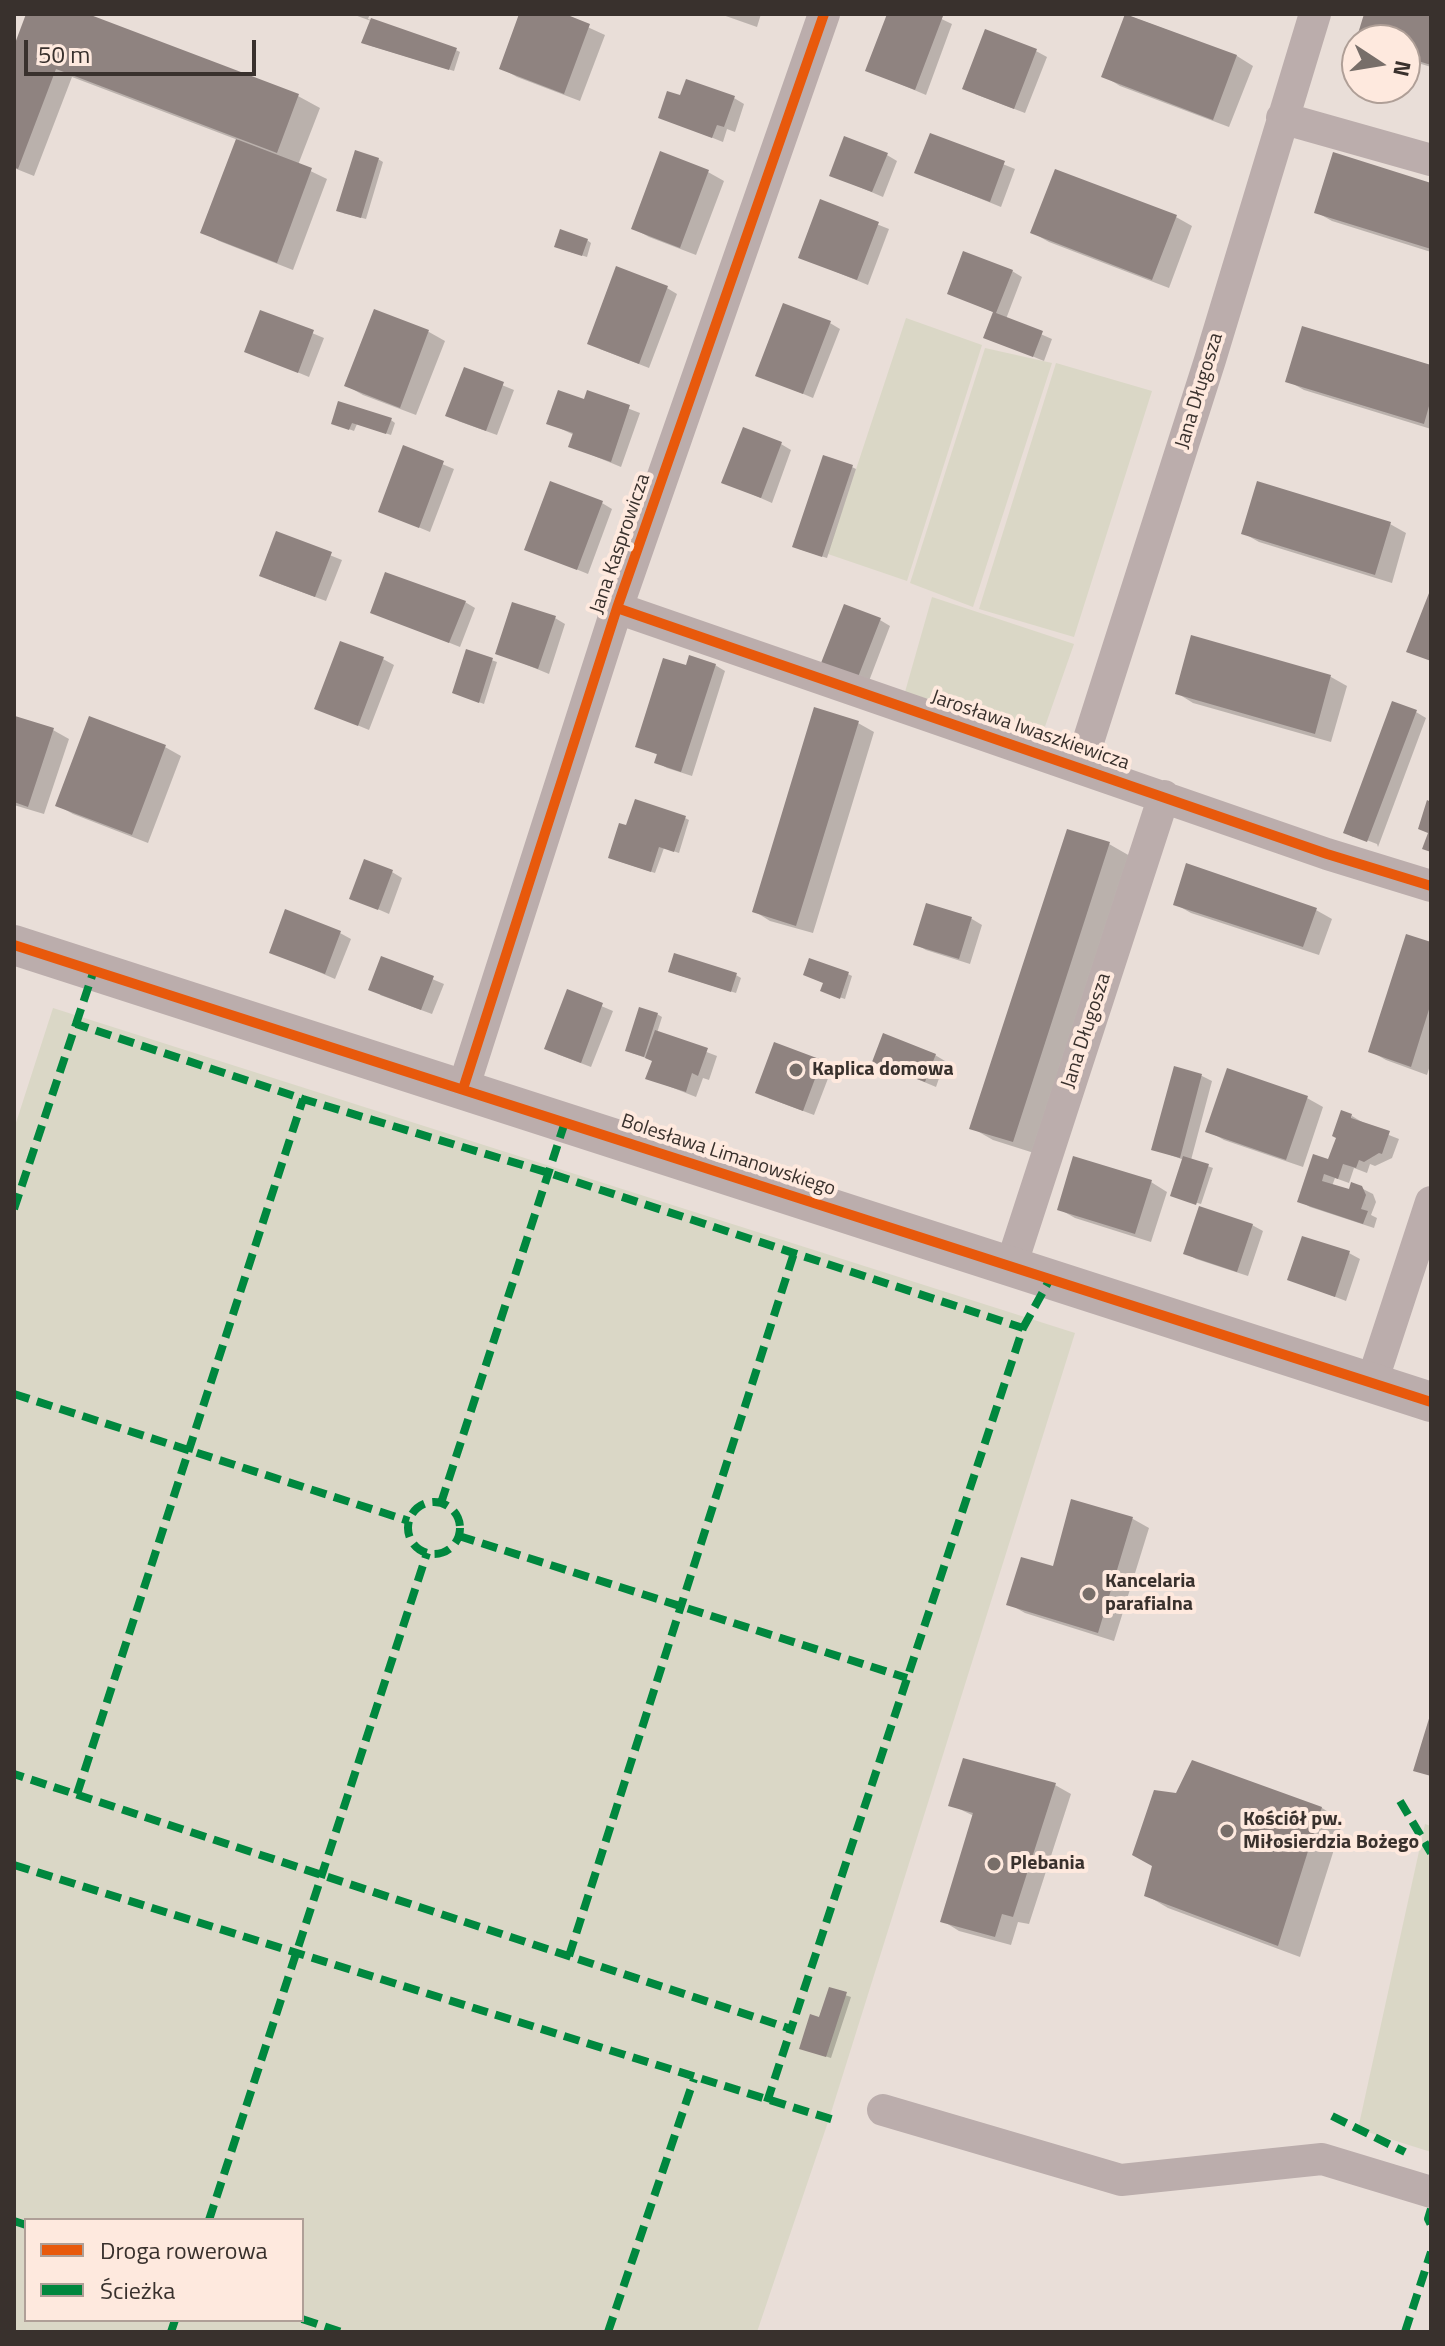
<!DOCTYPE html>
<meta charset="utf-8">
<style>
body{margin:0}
#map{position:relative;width:1445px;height:2346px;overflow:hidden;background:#e9ded8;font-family:"Titillium Web",sans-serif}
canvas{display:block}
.frame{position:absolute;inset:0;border:16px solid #39312d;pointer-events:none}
.legend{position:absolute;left:24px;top:2218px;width:280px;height:104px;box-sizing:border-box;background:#fee9de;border:2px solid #af9f97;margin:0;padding:10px 14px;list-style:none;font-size:24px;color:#39312d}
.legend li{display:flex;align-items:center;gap:16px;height:40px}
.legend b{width:40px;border:2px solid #af9f97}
.north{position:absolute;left:1341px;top:24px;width:80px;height:80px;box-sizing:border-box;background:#fee9de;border:2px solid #af9f97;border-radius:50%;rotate:102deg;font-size:22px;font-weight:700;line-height:32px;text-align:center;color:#39312d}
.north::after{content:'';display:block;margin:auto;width:28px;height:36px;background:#776e69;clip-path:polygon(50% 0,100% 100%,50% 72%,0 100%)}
.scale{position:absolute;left:24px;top:40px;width:232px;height:36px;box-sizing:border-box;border:4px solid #39312d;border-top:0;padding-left:10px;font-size:24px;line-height:28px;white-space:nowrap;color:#39312d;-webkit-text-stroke:6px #fee9de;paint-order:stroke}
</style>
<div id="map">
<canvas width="1445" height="2346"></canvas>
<div class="frame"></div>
<ul class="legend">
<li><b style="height:10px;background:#e8590c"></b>Droga rowerowa</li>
<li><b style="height:10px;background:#00873e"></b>Ścieżka</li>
</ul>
<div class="north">N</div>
<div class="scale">50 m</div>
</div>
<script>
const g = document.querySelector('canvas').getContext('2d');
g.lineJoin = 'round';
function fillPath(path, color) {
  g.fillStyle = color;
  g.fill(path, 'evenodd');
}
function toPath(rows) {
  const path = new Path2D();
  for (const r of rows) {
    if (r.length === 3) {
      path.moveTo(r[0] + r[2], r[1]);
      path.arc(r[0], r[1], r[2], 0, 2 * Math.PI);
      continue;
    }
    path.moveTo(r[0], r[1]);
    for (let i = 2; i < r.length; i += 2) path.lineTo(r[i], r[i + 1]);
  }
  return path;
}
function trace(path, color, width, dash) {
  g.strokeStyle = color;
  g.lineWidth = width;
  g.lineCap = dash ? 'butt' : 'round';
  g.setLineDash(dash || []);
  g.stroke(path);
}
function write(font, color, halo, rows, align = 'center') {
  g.font = font + ' "Titillium Web",sans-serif';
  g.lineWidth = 8;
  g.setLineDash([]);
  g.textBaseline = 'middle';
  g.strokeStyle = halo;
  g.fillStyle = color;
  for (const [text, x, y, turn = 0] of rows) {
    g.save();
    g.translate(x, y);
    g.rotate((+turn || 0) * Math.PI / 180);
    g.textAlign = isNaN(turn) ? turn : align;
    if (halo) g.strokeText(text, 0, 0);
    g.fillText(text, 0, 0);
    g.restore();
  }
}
const green = toPath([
 [906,318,982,345,907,581,828,554],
 [985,348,1052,363,973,607,910,583],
 [1056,363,1152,391,1074,637,979,609],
 [932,597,1074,644,1042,735,905,692],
 [53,1008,1075,1333,829,2119,757,2332,14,2332,14,1129],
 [26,2220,302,2220,302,2320,26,2320],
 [1425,1824,1431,1826,1431,2152,1358,2129]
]);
const shadow = toPath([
 [28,14,82,14,298,96,320,108,298,165,327,179,293,270,219,241,203,232,238,140,72,77,34,176,14,168,14,55],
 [352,14,370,14,368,19,456,50,460,52,454,71,368,45,371,21],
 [522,14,559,14,605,35,580,101,517,77,501,68],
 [720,14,761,14,757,27],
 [889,14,931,14,952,24,926,95,867,70],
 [1367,14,1431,14,1431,67,1405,59,1405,40,1359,40],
 [1127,15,1237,56,1253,66,1229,127,1120,86,1104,76],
 [1036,51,1047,57,1025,113,975,94],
 [681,98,734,98,744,104,735,132,727,129,723,142,660,117],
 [931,135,1015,169,1001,207,917,173],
 [661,154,708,172,724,181,696,255,649,237,633,228],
 [887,155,897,161,883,197,831,175],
 [378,159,383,162,366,219,343,213],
 [1431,185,1431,252,1332,221,1316,212],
 [821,202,889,229,868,285,800,257],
 [1176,217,1192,226,1169,288,1049,242,1033,233],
 [587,240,591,243,587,257,561,249],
 [1012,271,1022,277,1006,319,1052,339,1044,361,985,337,995,313,949,293],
 [667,288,677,294,649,368,600,349],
 [261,312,324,338,309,377,246,351],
 [375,312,429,332,445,341,416,415,363,395,347,386],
 [830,323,840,329,813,398,758,375],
 [1431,367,1431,429,1304,390,1288,381],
 [465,370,514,390,497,435,458,421],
 [588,393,640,413,621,467,570,446,574,435,549,423,585,402],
 [391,420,395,423,391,435,357,424,354,431,333,423],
 [781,444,791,450,772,503,724,482],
 [404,448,454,469,430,532,380,511],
 [852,467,856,469,827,558,799,549],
 [1258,484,1390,524,1406,533,1392,583,1259,542,1243,533],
 [602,503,612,509,588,574,527,549],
 [277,534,342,560,326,601,272,581],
 [465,602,475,608,460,647,372,612],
 [555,618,565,624,549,674,498,653],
 [880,620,890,626,869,681,834,668],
 [1193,638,1331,677,1347,686,1331,742,1193,703,1177,693],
 [468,652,497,662,484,704,459,695],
 [383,659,394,665,369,730,316,708],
 [715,665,725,671,692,776,667,768,656,762,658,755,637,746,687,667],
 [1416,712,1426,718,1378,847,1377,844,1353,835,1353,837,1345,832],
 [17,718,53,730,69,739,44,814,14,805,14,726],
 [858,723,874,732,813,933,770,921,754,911],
 [165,747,181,756,148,843,73,814,57,805],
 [685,818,689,820,679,853,664,848,655,873,615,860,628,828],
 [1109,844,1130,856,1034,1153,993,1140,972,1128],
 [392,872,402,878,389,914,352,898],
 [1175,904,1316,910,1332,919,1319,955,1191,913],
 [927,905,972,919,982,925,970,964,926,950,915,944],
 [340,933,351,939,335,979,272,952],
 [1431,944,1431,1062,1427,1075,1386,1060,1370,1051],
 [382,958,444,984,432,1014,380,995],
 [675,974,736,975,741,978,736,993],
 [848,974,852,976,845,999,827,993,825,983],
 [568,992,613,1011,591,1067,557,1054],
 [657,1014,662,1017,657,1033,717,1056,709,1080,703,1078,696,1097,648,1078,654,1061,632,1053],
 [935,1055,945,1061,936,1087,874,1061],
 [821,1062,832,1068,814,1115,768,1098],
 [1175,1068,1202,1076,1212,1081,1191,1160,1213,1168,1201,1204,1174,1196,1184,1160,1154,1149],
 [1307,1098,1323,1107,1303,1167,1224,1140,1208,1131],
 [1352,1116,1362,1122,1361,1124,1399,1139,1392,1158,1375,1166,1370,1164,1367,1173,1354,1168,1349,1183,1335,1178,1332,1186,1351,1191,1361,1188,1373,1194,1376,1202,1371,1215,1377,1218,1374,1228,1310,1207,1300,1201,1330,1162],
 [1151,1182,1167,1192,1151,1242,1075,1218,1059,1209],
 [1252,1225,1263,1231,1248,1276,1196,1259,1186,1253],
 [1349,1253,1360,1259,1346,1301,1289,1279],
 [1072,1502,1133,1519,1149,1528,1114,1641,1025,1613,1009,1604,1054,1568],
 [1193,1762,1322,1808,1343,1821,1300,1957,1168,1908,1146,1895,1178,1795],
 [1055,1785,1071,1794,1029,1924,1018,1922,1011,1945,959,1931,943,1921,974,1816,951,1805],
 [830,1990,851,1997,831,2058,806,2050]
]);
const building = toPath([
 [26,14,88,14,299,94,277,153,56,69,18,169,14,167,14,46],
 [519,14,565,14,590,24,564,94,499,69],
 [887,14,936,14,943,16,915,90,865,71],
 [1125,14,1237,55,1213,120,1101,77],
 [1364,14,1431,14,1431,65,1405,57,1405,40,1356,40],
 [371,18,457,48,449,70,361,43],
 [985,29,1037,49,1014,109,962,89],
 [686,79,735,96,724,127,717,125,712,138,658,118,667,91,680,95],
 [930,133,1005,161,990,202,914,173],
 [844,136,888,153,872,192,829,176],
 [236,139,312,168,277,263,200,233],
 [355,150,379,158,361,218,336,211],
 [660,151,709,170,680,248,631,229],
 [1333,152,1431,183,1431,249,1314,213],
 [1055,169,1177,215,1152,280,1030,233],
 [820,199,879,222,857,280,798,258],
 [560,229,588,239,582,256,554,247],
 [963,251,1013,270,996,313,1043,331,1033,357,983,338,993,312,947,294],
 [616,266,668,286,639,364,587,344],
 [783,303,831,321,803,394,755,376],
 [374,309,429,330,400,408,344,386],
 [260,310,314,330,298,373,244,352],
 [1302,326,1431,365,1431,399,1424,424,1285,382],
 [464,367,504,382,486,431,445,416],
 [558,390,584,399,587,390,630,405,611,462,568,447,573,433,546,424],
 [338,401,392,418,386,434,352,423,349,430,331,424],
 [743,427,782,442,761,498,721,483],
 [403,445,444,461,419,528,378,512],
 [823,455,853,465,822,557,792,547],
 [550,481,603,501,577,570,524,550],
 [1257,481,1391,522,1375,575,1241,534],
 [276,531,332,552,315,597,259,576],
 [385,572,466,601,449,643,370,613],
 [1431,588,1431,661,1406,652],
 [512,602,556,616,538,669,495,654],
 [844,604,881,618,858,677,821,663],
 [1191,635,1331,675,1315,734,1175,694],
 [340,641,384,657,358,726,314,709],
 [466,649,493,658,479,703,452,693],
 [689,655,716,664,681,772,654,763,657,754,635,747,663,658,686,665],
 [1392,701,1417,710,1367,842,1343,833],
 [814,707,859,721,796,926,752,912],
 [15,716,54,728,28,807,14,802],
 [89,716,166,745,132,835,55,806],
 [635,799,686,816,674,852,659,847,651,872,608,858,619,823,626,825],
 [1427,800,1431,802,1431,852,1422,849,1428,833,1418,829],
 [1067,829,1110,842,1013,1142,969,1129],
 [364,859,393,870,378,910,349,899],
 [1186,863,1317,908,1303,947,1173,905],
 [926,903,972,917,959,959,913,945],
 [285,909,341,931,325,974,269,953],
 [1406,934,1431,942,1431,1003,1411,1067,1368,1052],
 [674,953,737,973,731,992,668,972],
 [381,956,434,976,421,1010,368,990],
 [809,958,849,972,840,999,820,991,823,983,803,975],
 [567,989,603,1003,581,1063,544,1049],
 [639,1007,658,1013,644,1057,625,1051],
 [655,1030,708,1048,698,1076,692,1073,686,1092,645,1079,652,1061,645,1058],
 [883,1033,936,1054,925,1082,872,1062],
 [774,1042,822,1060,803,1111,755,1093],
 [1174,1066,1202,1074,1180,1158,1151,1150],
 [1227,1068,1308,1096,1286,1160,1205,1132],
 [1341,1110,1352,1114,1351,1118,1390,1131,1382,1154,1379,1153,1364,1162,1359,1160,1356,1168,1343,1164,1338,1179,1324,1174,1322,1181,1349,1189,1351,1182,1362,1186,1366,1195,1361,1209,1368,1211,1363,1224,1297,1202,1313,1154,1328,1159,1336,1138,1332,1136],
 [1073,1156,1152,1180,1135,1234,1057,1210],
 [1183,1156,1209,1164,1196,1205,1170,1196],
 [1199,1206,1253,1224,1237,1272,1183,1254],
 [1302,1236,1350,1251,1335,1297,1287,1280],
 [1071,1499,1133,1517,1098,1633,1006,1605,1021,1557,1053,1566],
 [1431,1712,1431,1776,1413,1771],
 [963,1758,1056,1783,1013,1917,1002,1914,995,1937,940,1922,973,1813,948,1806],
 [1192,1760,1322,1807,1278,1946,1144,1896,1152,1866,1132,1855,1154,1790,1176,1793],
 [829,1987,847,1992,826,2057,799,2049,810,2014,819,2017]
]);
const minor = toPath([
 [1282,118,1431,160],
 [617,608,1327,854,1431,886],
 [1080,767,1210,360,1315,14],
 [463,1089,617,608,824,14],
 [1011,1266,1164,796],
 [1372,1382,1431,1202],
 [883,2110,1121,2180,1322,2159,1431,2192]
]);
const tertiary = toPath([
 [14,945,1431,1402]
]);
const quiet = toPath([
 [76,1024,94,970],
 [14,1209,76,1024,303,1099,549,1173,1023,1328,791,2029,14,1774],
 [1023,1328,1050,1279],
 [14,1394,409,1521],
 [434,1528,26],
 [441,1503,565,1122],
 [459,1536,907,1678],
 [77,1794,303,1099],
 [1400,1801,1431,1853],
 [14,1865,834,2120],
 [569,1956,794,1253],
 [767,2102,791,2029],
 [1332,2116,1405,2152],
 [1431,2209,1428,2219,1431,2225],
 [209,2220,427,1553],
 [14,2221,26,2225],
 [302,2319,341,2332],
 [171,2332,175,2320],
 [608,2332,694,2079],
 [1405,2332,1431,2252]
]);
const cycleway = toPath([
 [617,608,1327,854,1431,886],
 [14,945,1431,1402],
 [463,1089,617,608,824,14]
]);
const markers = [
 [796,1070,8,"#776e69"],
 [1089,1594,8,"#776e69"],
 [1227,1831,8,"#776e69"],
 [994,1864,8,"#776e69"]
];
const streetNames = [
 ["Jana Długosza",1200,391,-73],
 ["Jana Kasprowicza",621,544,-71],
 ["Jarosława Iwaszkiewicza",1030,731,19],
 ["Jana Długosza",1087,1031,-72],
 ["Bolesława Limanowskiego",728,1156,18]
];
const poiNames = [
 ["Kaplica domowa",812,1070],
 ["Kancelaria",1105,1582],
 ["parafialna",1105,1605],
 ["Kościół pw.",1243,1820],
 ["Miłosierdzia Bożego",1243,1843],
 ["Plebania",1010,1864]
];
fillPath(green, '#dad7c6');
fillPath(shadow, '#0003');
fillPath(building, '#8f8380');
trace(minor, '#bbadac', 32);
trace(tertiary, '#bbadac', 40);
trace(quiet, '#00873e', 8, [16, 8]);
trace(cycleway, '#e8590c', 10);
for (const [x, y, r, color] of markers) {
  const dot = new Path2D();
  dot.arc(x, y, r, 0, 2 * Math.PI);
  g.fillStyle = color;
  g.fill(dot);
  trace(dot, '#fee9de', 3);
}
write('20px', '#39312d', '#fee9de', streetNames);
write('bold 20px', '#39312d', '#fee9de', poiNames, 'left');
</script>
